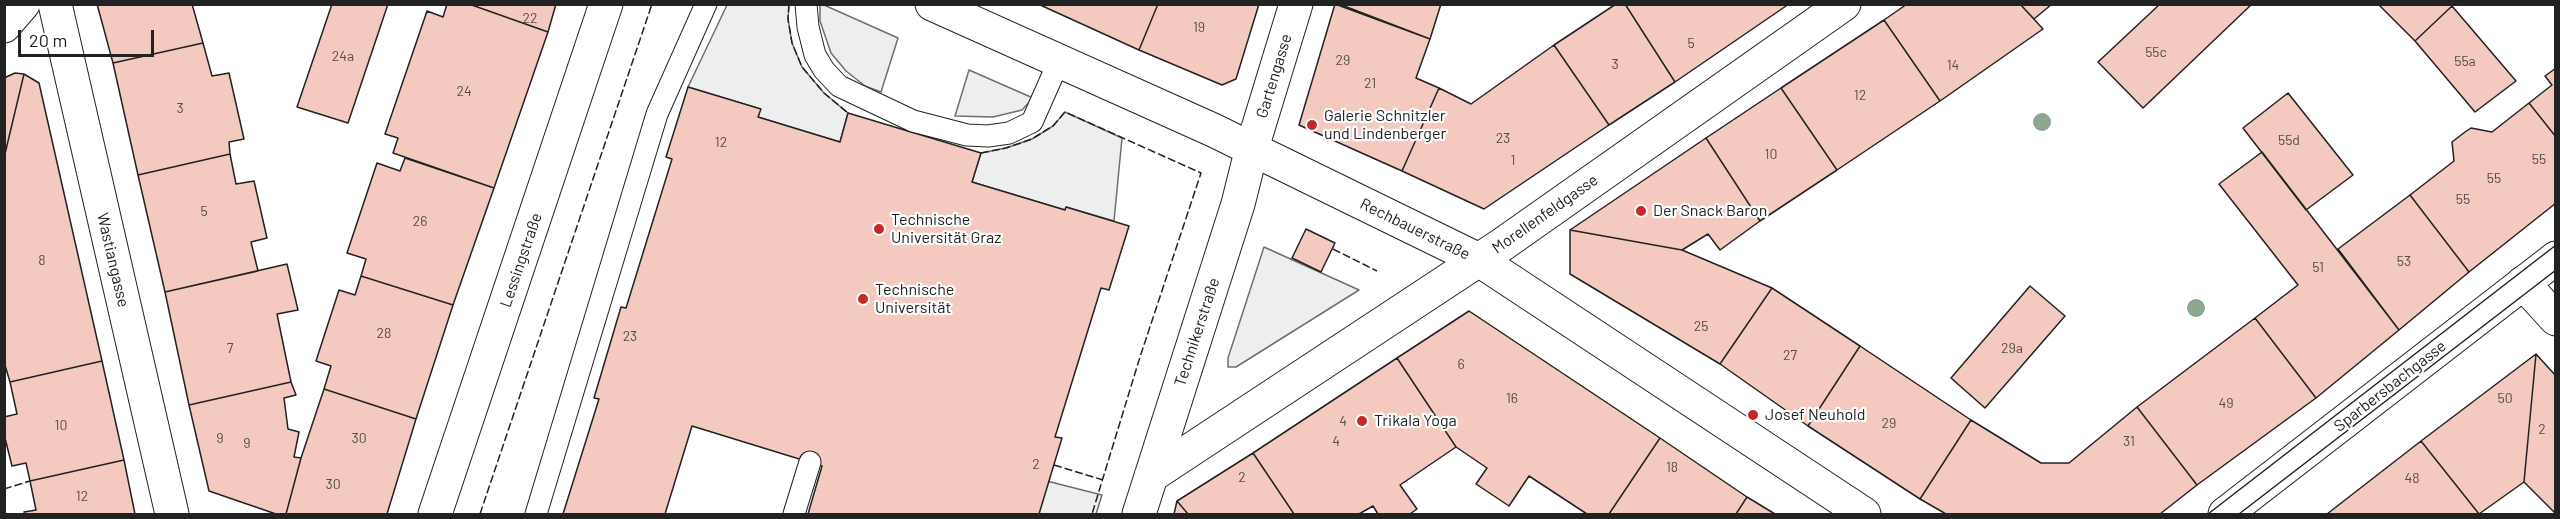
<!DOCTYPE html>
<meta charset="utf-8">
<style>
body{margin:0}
#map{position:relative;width:2560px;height:519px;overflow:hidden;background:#fff;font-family:Barlow,sans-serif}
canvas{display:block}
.frame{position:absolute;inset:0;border:6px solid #222;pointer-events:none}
.scale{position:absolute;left:18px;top:30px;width:136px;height:27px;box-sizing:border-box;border:3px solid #222;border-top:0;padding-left:8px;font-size:18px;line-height:21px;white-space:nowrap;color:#222;-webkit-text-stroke:4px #fff;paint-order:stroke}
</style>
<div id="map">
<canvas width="2560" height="519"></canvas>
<div class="frame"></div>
<div class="scale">20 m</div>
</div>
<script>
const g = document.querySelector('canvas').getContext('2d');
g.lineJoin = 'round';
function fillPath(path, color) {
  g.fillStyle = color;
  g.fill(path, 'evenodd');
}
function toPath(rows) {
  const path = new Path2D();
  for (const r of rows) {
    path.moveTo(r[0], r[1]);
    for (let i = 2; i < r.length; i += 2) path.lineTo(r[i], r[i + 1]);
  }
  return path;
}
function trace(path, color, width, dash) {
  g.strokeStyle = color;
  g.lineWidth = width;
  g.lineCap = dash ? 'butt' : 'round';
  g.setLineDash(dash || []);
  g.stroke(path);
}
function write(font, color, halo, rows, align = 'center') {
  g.font = font + ' Barlow,sans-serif';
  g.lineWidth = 4.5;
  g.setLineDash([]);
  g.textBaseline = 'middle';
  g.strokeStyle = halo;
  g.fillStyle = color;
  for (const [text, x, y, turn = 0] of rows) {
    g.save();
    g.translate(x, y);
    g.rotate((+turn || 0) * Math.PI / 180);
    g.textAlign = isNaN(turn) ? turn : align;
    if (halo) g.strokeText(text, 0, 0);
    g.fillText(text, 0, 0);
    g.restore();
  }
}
const green = toPath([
 [727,5,789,5,788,19,792,43,802,67,824,93,848,113,840,142,758,117,760,109,688,87,727,5],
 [820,5,824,5,898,38,881,92,865,86,846,71,831,53,820,21,820,5],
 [969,70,1033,98,1022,110,993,117,955,116,969,70],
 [1065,112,1122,138,1114,221,1066,207,1065,210,972,182,981,153,1006,148,1032,139,1053,126,1065,112],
 [1264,247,1359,290,1236,367,1228,367,1228,358,1264,247],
 [1035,478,1102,495,1096,514,1024,514,1035,478]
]);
const building = toPath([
 [97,4,192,4,203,43,113,63,97,4],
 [332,4,388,4,348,123,297,107,332,4],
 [447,4,469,4,548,32,494,188,393,153,398,138,385,134,427,11,443,17,447,4],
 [469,4,556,4,548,32,469,4],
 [1038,4,1158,4,1139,50,1038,4],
 [1158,4,1259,4,1236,79,1222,85,1139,50,1158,4],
 [1335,4,1430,39,1416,78,1439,88,1402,171,1299,125,1335,4],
 [1339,4,1441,4,1430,39,1339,4],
 [1616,4,1625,4,1675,82,1609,125,1554,45,1616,4],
 [1625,4,1789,4,1675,82,1625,4],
 [1907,4,2020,4,2043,29,1940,101,1884,20,1907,4],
 [2020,4,2052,4,2034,19,2020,4],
 [2160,4,2252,4,2143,108,2098,62,2160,4],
 [2378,4,2451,4,2452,6,2415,41,2378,4],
 [2452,6,2516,81,2475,112,2415,41,2452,6],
 [1884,20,1940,101,1837,170,1781,88,1884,20],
 [203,43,212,76,229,73,244,139,229,142,230,154,138,175,113,63,203,43],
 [1554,45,1609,125,1484,209,1402,171,1439,88,1471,104,1554,45],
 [2556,68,2556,137,2529,103,2552,85,2545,76,2556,68],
 [15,73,24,74,4,158,4,78,15,73],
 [24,74,39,83,102,361,10,382,4,362,4,158,24,74],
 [688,87,761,109,758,117,840,142,848,113,981,153,972,182,1065,210,1066,207,1129,226,1109,290,1101,288,1055,437,1062,438,1039,514,808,514,822,466,692,426,665,514,563,514,599,399,594,398,621,307,626,308,672,159,666,157,688,87],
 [1781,88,1837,170,1760,221,1706,138,1781,88],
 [2288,93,2353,175,2306,210,2243,128,2288,93],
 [2529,103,2556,137,2556,203,2469,272,2410,195,2454,161,2452,142,2465,132,2471,128,2492,132,2529,103],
 [1706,138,1760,221,1720,250,1708,234,1682,250,1570,230,1706,138],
 [2262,152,2399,330,2316,398,2255,318,2298,285,2219,184,2262,152],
 [230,154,236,184,254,181,267,238,251,242,258,271,165,292,138,175,230,154],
 [405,158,494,188,453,305,361,276,366,259,347,253,377,163,400,171,405,158],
 [2410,195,2469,272,2399,330,2338,249,2410,195],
 [1306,229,1335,243,1321,272,1292,258,1306,229],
 [1570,230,1682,250,1772,288,1720,364,1570,274,1570,230],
 [287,264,298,310,277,314,291,382,189,405,165,292,287,264],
 [361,276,453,305,416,419,324,389,331,366,316,361,339,290,355,295,361,276],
 [2030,286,2065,316,1985,408,1951,378,2030,286],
 [1772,288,1860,346,1808,426,1720,364,1772,288],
 [1469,311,1660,438,1609,514,1587,514,1529,476,1509,506,1476,484,1487,468,1456,447,1397,358,1469,311],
 [2255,318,2316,398,2197,485,2137,407,2255,318],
 [1860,346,1971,420,1920,499,1808,426,1860,346],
 [2536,354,2556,376,2556,514,2524,482,2536,354],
 [2536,354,2524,482,2479,514,2421,441,2536,354],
 [1397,358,1456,447,1400,485,1417,509,1410,514,1378,514,1373,506,1359,514,1294,514,1253,453,1397,358],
 [102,361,124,460,30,481,26,463,12,466,4,434,4,417,17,414,10,382,102,361],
 [291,382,296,395,284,398,288,429,299,432,294,457,301,458,286,514,276,514,209,491,189,405,291,382],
 [324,389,416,419,387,514,286,514,301,458,324,389],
 [2137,407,2197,485,2160,514,1946,514,1920,499,1971,420,2041,463,2069,463,2137,407],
 [1660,438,1747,497,1736,514,1609,514,1660,438],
 [2421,441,2479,514,2327,514,2421,441],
 [1253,453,1294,514,1188,514,1177,501,1253,453],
 [124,460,135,514,25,514,24,512,36,510,30,481,124,460],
 [1747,497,1775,514,1736,514,1747,497],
 [1177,501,1188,514,1174,514,1177,501]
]);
const lane = toPath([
 [806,4,808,27,815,55,824,70,839,86,913,121,967,135,988,136,1009,133,1032,122,1059,61],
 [536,514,657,114,706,4],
 [794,514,810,462]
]);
const street = toPath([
 [55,4,172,514],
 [932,4,1213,130,1479,260,1864,514],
 [4,26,23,4],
 [2523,283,2556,319],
 [1151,476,1503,244,1844,4],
 [435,514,606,4],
 [1139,514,1238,204,1252,148,1296,4]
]);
const secondary = toPath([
 [2225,514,2556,258]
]);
const tram = toPath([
 [2208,514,2556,245],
 [2239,514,2556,270]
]);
const fence = toPath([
 [789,4,788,19,792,43,802,67,824,93,848,113],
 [981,153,1006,148,1032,139,1053,126,1065,112,1201,173,1140,357,1092,514],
 [1333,249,1377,271],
 [1054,465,1103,480],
 [4,489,30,481],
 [480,514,652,4]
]);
const trees = [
 [2042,122],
 [2196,308]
];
const markers = [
 [1312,125,6,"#c62828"],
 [1641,211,6,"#c62828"],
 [879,229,6,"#c62828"],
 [863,299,6,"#c62828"],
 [1753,415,6,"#c62828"],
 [1362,421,6,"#c62828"]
];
const numberNames = [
 ["22",530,18],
 ["19",1199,27],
 ["5",1691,43],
 ["55c",2156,52],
 ["24a",343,56],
 ["29",1343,60],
 ["55a",2465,61],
 ["3",1615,64],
 ["14",1953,65],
 ["21",1370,83],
 ["24",464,91],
 ["12",1860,95],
 ["3",180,108],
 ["23",1503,138],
 ["55d",2289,140],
 ["12",721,142],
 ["10",1771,154],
 ["55",2539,159],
 ["1",1513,160],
 ["55",2494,178],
 ["55",2463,199],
 ["5",204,211],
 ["26",420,221],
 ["8",42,260],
 ["53",2404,261],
 ["51",2318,267],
 ["25",1701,326],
 ["28",384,333],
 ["23",630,336],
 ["7",230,348],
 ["29a",2012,348],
 ["27",1790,355],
 ["6",1461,364],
 ["16",1512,398],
 ["50",2505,398],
 ["49",2226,403],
 ["4",1343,421],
 ["29",1889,423],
 ["10",61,425],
 ["2",2542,429],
 ["9",220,438],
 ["30",359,438],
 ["4",1336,441],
 ["31",2129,441],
 ["9",247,443],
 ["2",1036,464],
 ["18",1672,467],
 ["2",1242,477],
 ["48",2412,478],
 ["30",333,484],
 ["12",82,496]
];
const streetNames = [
 ["Gartengasse",1274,76,-73],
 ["Morellenfeldgasse",1545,214,-35],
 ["Rechbauerstraße",1415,229,26],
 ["Wastiangasse",113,260,77],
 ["Lessingstraße",521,260,-71],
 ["Technikerstraße",1197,332,-72],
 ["Sparbersbachgasse",2390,386,-38]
];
const poiNames = [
 ["Galerie Schnitzler",1324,116],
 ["und Lindenberger",1324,134],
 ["Der Snack Baron",1653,211],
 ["Technische",891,220],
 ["Universität Graz",891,238],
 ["Technische",875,290],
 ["Universität",875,308],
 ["Josef Neuhold",1765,415],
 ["Trikala Yoga",1374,421]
];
fillPath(green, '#eee');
trace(green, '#6f6f6f', 1.5);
fillPath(building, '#f3c9c0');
trace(building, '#222', 1.5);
trace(lane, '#222', 23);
trace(street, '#222', 35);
trace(secondary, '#222', 35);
trace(lane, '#fff', 21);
trace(street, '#fff', 33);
trace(secondary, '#fff', 33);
trace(tram, '#222', 1.5);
trace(fence, '#222', 1.5, [8, 3]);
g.fillStyle = '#8da692';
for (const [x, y] of trees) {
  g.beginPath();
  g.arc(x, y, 9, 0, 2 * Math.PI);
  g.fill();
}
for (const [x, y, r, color] of markers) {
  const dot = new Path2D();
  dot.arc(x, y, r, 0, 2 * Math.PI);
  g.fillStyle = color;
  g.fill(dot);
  trace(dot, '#fff', 2);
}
write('14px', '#564c4a', null, numberNames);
write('16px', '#222', '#fff', streetNames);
write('16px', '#222', '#fff', poiNames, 'left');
</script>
